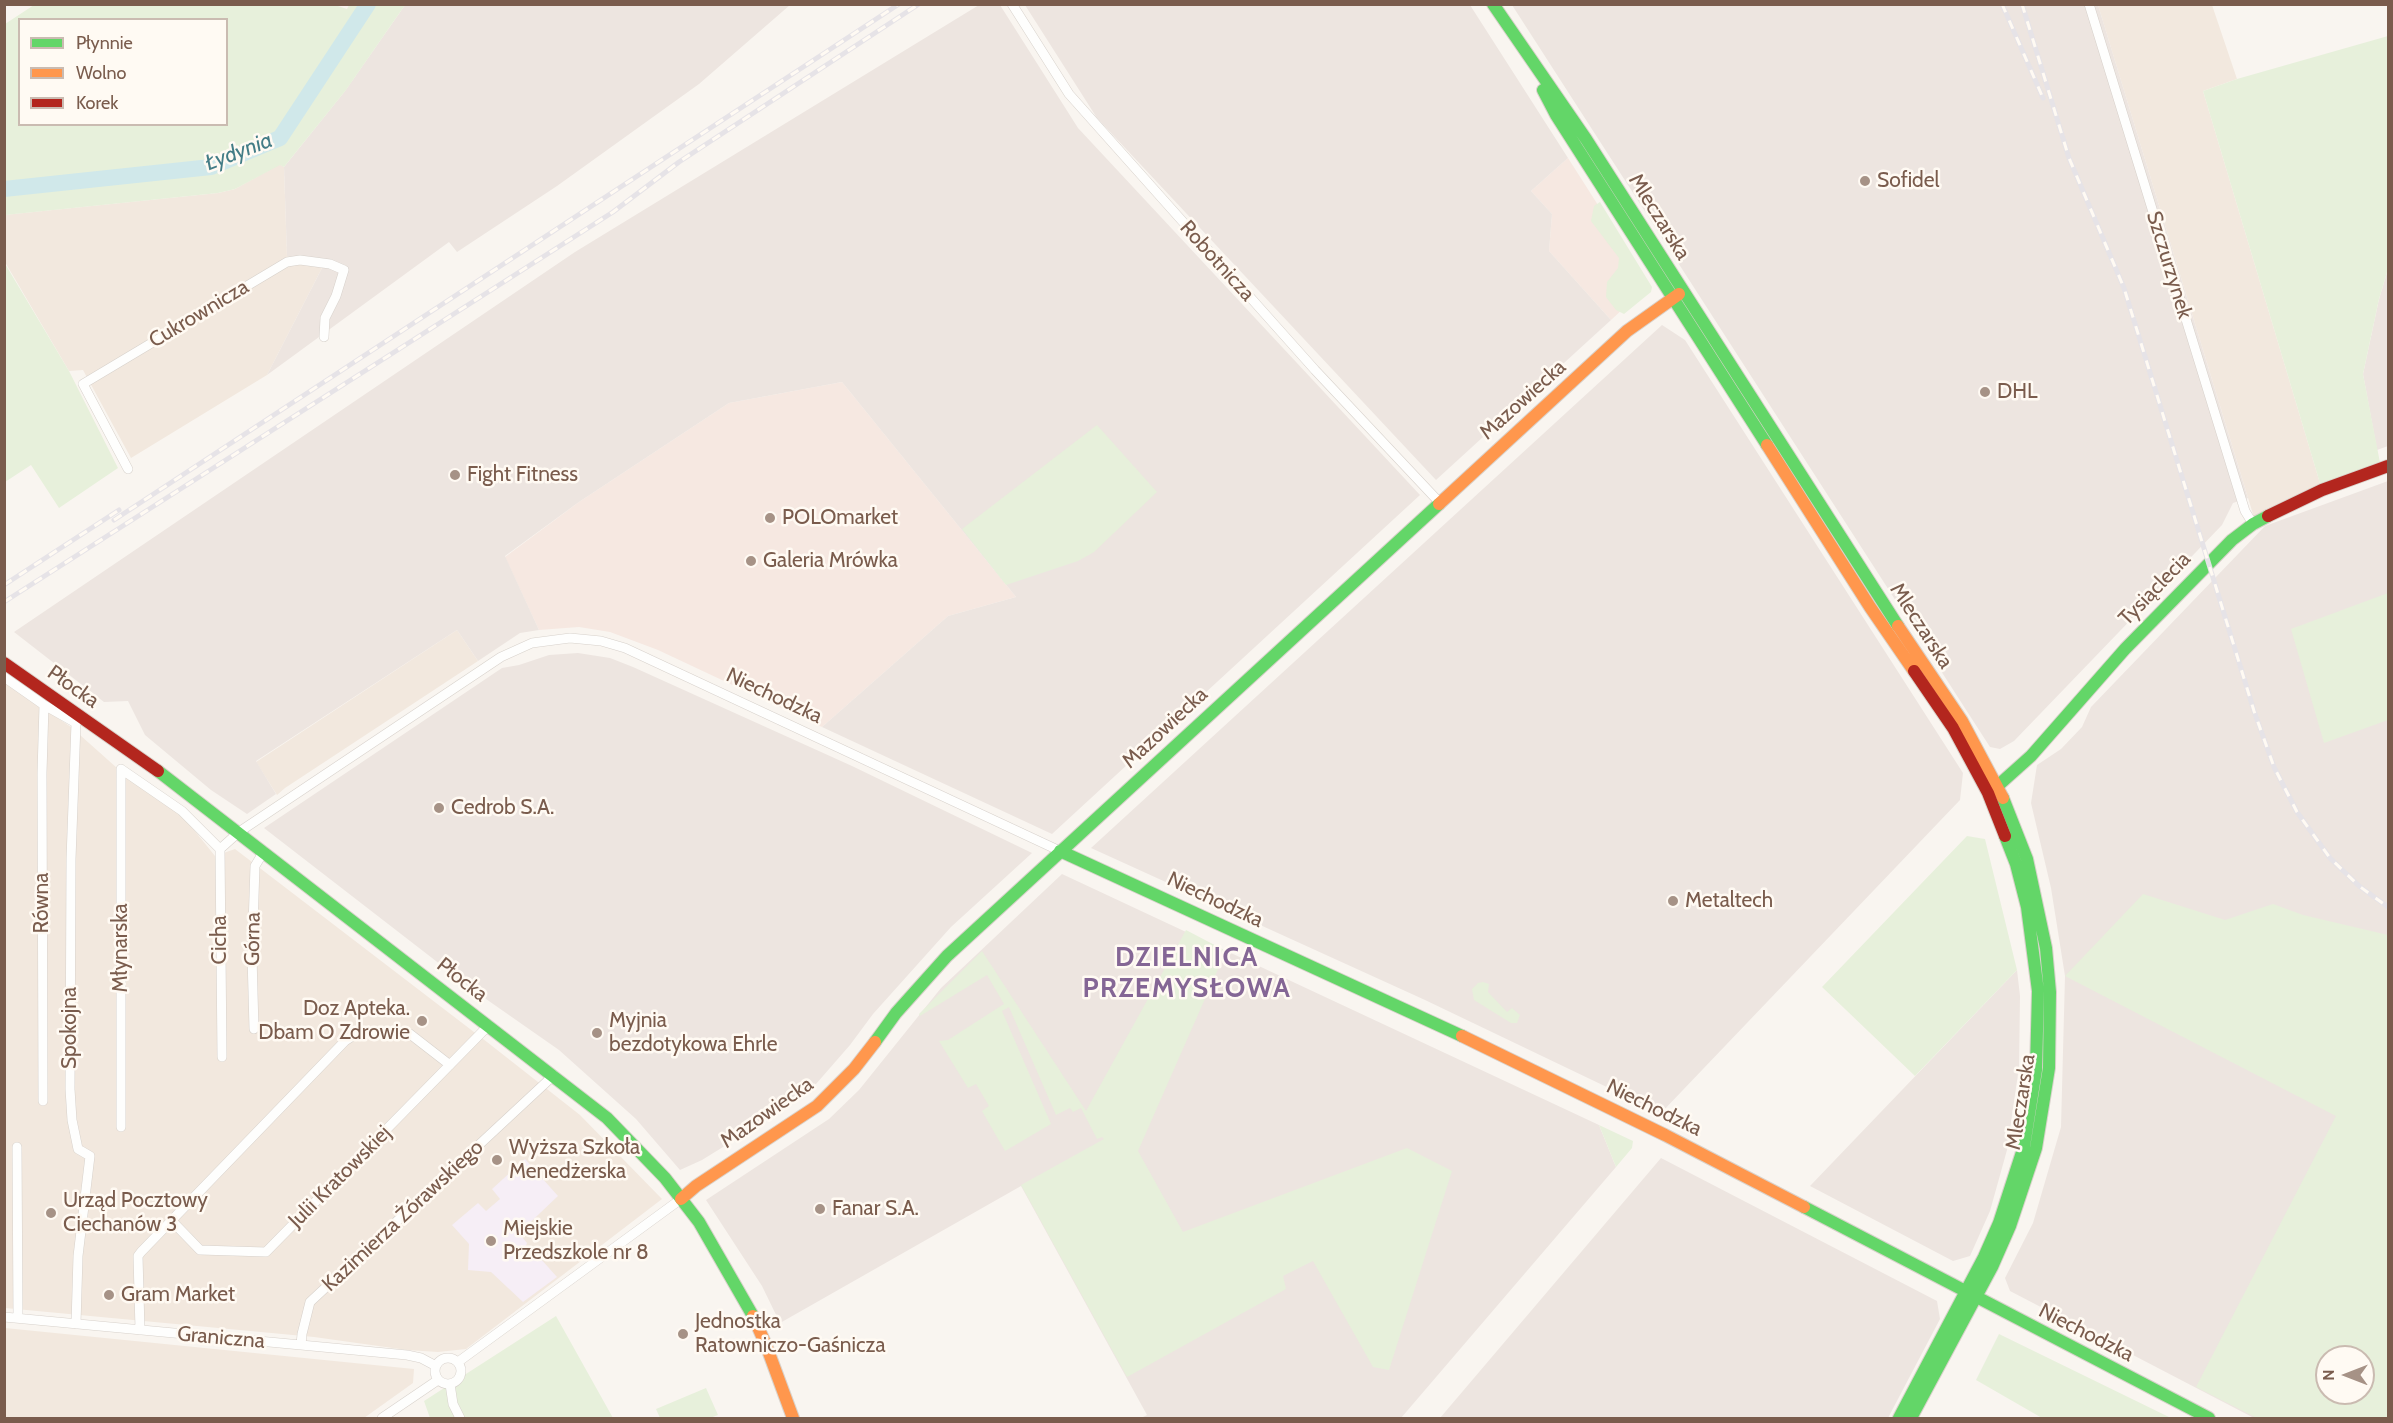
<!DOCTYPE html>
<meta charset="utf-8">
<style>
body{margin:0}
#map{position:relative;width:2393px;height:1423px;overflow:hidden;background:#f9f5f0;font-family:Cabin,sans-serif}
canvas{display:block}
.frame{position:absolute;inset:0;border:6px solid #7a5c4d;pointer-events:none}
.legend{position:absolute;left:18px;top:18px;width:210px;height:108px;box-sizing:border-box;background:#fffaf3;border:2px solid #cabbb1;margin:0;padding:8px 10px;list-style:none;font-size:18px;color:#7a5c4d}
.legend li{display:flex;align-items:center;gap:12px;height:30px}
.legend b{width:30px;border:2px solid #cabbb1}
.north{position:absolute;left:2315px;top:1345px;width:60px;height:60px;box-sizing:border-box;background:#fffaf3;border:2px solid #cabbb1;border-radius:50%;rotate:270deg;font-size:16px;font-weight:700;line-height:24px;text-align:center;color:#7a5c4d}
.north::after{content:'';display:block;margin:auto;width:21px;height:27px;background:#a69286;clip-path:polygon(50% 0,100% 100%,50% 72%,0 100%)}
</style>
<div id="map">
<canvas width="2393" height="1423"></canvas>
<div class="frame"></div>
<ul class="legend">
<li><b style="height:8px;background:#63d668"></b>Płynnie</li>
<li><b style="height:8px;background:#ff974d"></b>Wolno</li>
<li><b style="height:8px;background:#b3261e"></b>Korek</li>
</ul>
<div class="north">N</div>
</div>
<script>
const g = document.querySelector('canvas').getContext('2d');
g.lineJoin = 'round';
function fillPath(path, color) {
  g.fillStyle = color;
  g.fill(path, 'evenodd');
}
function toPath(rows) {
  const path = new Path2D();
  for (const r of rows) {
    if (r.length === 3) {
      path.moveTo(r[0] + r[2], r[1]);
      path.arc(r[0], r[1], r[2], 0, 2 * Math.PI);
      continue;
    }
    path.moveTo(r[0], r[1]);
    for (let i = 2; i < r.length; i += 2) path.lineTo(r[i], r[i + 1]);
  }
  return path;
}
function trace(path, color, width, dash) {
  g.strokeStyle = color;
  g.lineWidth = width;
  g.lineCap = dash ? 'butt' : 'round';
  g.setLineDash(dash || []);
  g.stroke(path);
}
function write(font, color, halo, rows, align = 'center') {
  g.font = font + ' Cabin,sans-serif';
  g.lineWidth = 5;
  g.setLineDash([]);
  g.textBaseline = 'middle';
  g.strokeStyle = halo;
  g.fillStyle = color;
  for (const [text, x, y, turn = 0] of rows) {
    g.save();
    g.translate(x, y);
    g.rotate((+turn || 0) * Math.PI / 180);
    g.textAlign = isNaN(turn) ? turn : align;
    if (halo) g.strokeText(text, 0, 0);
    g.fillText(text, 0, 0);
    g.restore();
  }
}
const residential = toPath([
 [2098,5,2212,5,2237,79,2203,91,2322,490,2256,524],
 [280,164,284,167,287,256,322,268,267,375,131,458,83,370,69,371,5,262,4,215,218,193,235,189],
 [457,630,478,661,285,788,277,795,256,762],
 [4,682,71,727,117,768,178,810,215,856,235,849,487,1042,580,1115,662,1199,466,1349,438,1352,407,1350,314,1337,5,1308],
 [5,1328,414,1369,413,1383,364,1418,5,1418]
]);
const commercial = toPath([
 [1568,158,1649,285,1611,320,1549,251,1552,214,1531,191],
 [842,382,1016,597,948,616,822,727,658,650,610,632,579,627,539,630,505,557,579,502,729,403]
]);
const industrial = toPath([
 [405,5,790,5,699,84,557,186,457,252,449,242,267,375,322,268,287,256,284,167,345,91],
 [979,5,1000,5,1078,128,1420,495,1052,834,822,727,948,616,1016,597,842,382,729,403,579,502,505,556,539,630,520,633,478,661,457,630,256,761,276,794,247,814,211,790,145,735,128,701,104,702,14,632,575,252],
 [1025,5,1470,5,1568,158,1531,191,1552,214,1549,251,1611,320,1436,480,1097,118],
 [1512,5,2098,5,2248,498,2233,503,2222,525,2014,741,2000,749,1990,747],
 [2388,269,2388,446,2377,450,2363,374,2379,299],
 [1662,325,1685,340,1963,773,1960,800,1661,1113,1425,1000,1091,848],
 [2388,481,2388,1418,2254,1418,2010,1291,2005,1278,2033,1223,2061,1127,2065,976,2051,888,2031,803,2037,765,2061,749,2082,727,2091,707,2265,526],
 [2327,1357,2363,1357,2363,1393,2327,1393],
 [578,653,610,658,633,667,852,766,1032,853,951,927,873,1014,850,1045,816,1084,770,1118,702,1160,680,1170,636,1119,559,1050,476,992,264,828,502,668,519,665,549,655],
 [1062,874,1599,1125,1616,1167,1401,1418,1141,1418,1147,1415,1021,1186,780,1323,762,1286,706,1200,829,1119,859,1090,941,988],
 [2017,970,2020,996,2019,1067,2007,1150,1990,1211,1970,1256,1953,1261,1810,1186],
 [1661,1158,1937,1301,1940,1319,1888,1418,1440,1418]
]);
const education = toPath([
 [525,1159,558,1196,519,1233,527,1243,524,1251,530,1257,540,1258,557,1277,523,1302,491,1272,468,1270,469,1244,452,1225,478,1203,486,1211,500,1199,492,1189]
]);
const green = toPath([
 [335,5,347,9,349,5,405,5,346,90,284,167,280,165,235,189,218,193,5,215,5,24,34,5],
 [20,20,226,20,226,124,20,124],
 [2388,36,2388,269,2379,299,2363,374,2381,468,2322,490,2203,91,2237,79],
 [1600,202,1652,287,1651,292,1624,314,1616,310,1606,297,1607,282,1618,268,1619,258,1591,221,1594,206],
 [4,262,69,371,118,468,59,508,31,465,5,482],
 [1097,425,1157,492,1094,552,1078,561,1006,585,962,529],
 [2388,593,2388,720,2324,743,2291,629],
 [1967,836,1985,839,2017,970,1915,1076,1822,987],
 [2143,894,2225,920,2273,904,2303,915,2388,935,2388,1418,2257,1418,2196,1387,2336,1116,2065,976],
 [2327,1357,2363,1357,2363,1393,2327,1393],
 [1186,930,1226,951,1138,1151,1183,1232,1407,1148,1452,1171,1389,1370,1373,1367,1313,1261,1283,1276,1286,1289,1127,1377,1021,1185,1104,1139,1102,1137,1097,1139,1081,1108,1073,1112,1070,1108,1056,1115,1009,1007,1002,1011,1051,1124,1005,1151,982,1111,989,1106,976,1084,968,1088,939,1041,948,1040,1004,1004,987,975,920,1016,919,1014,982,951,1086,1111],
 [1483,982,1489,984,1488,992,1507,1012,1512,1008,1520,1015,1517,1023,1511,1023,1474,1000,1472,989,1478,983],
 [1599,1125,1633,1141,1632,1148,1616,1167],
 [556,1316,613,1418,430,1418,424,1401],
 [1999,1334,2171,1418,2042,1418,1976,1380],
 [706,1388,718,1415,710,1418,660,1418,656,1409]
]);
const river = toPath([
 [4,189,211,167,280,138,368,4]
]);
const street = toPath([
 [1012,4,1069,94,1315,370,1440,503],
 [2089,4,2245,511,2253,524],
 [128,469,83,384,287,262,300,260,330,264,344,270,336,296,325,318,324,337],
 [4,677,44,705,76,723,71,859,70,1089,72,1120,78,1149,90,1156,78,1256,76,1324],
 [121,769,121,1127],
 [121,769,182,811,220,849],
 [254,1029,252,956,255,866,264,851],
 [222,1057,220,849,239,832,501,657,532,643,570,638,601,641,625,648,1060,851],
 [43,1101,42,773,44,705],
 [17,1147,18,1318],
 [171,1220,200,1250,266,1252,489,1025],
 [4,1317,407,1355,421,1358,436,1366],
 [140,1330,138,1256,141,1252,345,1041,359,1032,400,1031,410,1034,450,1065],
 [301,1345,302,1334,310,1302,554,1075],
 [448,1371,13],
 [458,1362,681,1199],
 [450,1384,453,1404,460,1418],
 [382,1418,438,1380]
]);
const fast = toPath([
 [1493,4,1586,139,1898,626],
 [1543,90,1556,115,1767,445],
 [158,771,607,1118,665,1178,699,1222,753,1316],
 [1993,790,2031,756,2125,649,2232,540,2253,524,2268,516],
 [1060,851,1462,1036],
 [875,1042,896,1013,947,956,1439,504],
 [1804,1207,2209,1418],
 [1899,1418,1984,1257,1999,1223,2024,1146,2036,1070,2038,991,2027,907,2016,864,2005,836],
 [1911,1418,1992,1267,2010,1226,2036,1148,2049,1068,2050,992,2046,948,2027,859,2003,798]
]);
const slow = toPath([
 [1767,445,1870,607,1914,671],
 [1439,504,1627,331,1679,294],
 [1898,626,1962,721,2003,798],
 [1462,1036,1665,1135,1804,1207],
 [681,1199,696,1186,817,1106,854,1069,875,1042],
 [753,1316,766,1345,793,1418]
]);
const jam = toPath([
 [2268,516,2322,490,2388,466],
 [4,663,158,771],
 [1914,671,1953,728,1988,793,2005,836]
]);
const rail = toPath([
 [2002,4,2043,98],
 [2022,4,2069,158,2124,288,2254,711,2274,767,2297,812,2330,858,2359,886,2388,907],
 [114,520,899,4],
 [4,585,119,510],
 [4,602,613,212,679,162,919,4]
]);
const markers = [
 [1865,181,6,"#a69286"],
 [1985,392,6,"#a69286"],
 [455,475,6,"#a69286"],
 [770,518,6,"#a69286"],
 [751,561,6,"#a69286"],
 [439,808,6,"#a69286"],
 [1673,901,6,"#a69286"],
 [422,1021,6,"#a69286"],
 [597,1033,6,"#a69286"],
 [497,1160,6,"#a69286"],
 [820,1209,6,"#a69286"],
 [51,1213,6,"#a69286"],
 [491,1241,6,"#a69286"],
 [109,1295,6,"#a69286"],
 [683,1334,6,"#a69286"]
];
const poiNames = [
 ["Sofidel",1877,181],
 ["DHL",1997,392],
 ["Fight Fitness",467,475],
 ["POLOmarket",782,518],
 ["Galeria Mrówka",763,561],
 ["Cedrob S.A.",451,808],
 ["Metaltech",1685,901],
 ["Doz Apteka.",410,1009,"right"],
 ["Dbam O Zdrowie",410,1033,"right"],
 ["Myjnia",609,1021],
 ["bezdotykowa Ehrle",609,1045],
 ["Wyższa Szkoła",509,1148],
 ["Menedżerska",509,1172],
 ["Urząd Pocztowy",63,1201],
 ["Ciechanów 3",63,1225],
 ["Fanar S.A.",832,1209],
 ["Miejskie",503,1229],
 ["Przedszkole nr 8",503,1253],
 ["Gram Market",121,1295],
 ["Jednostka",695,1322],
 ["Ratowniczo-Gaśnicza",695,1346]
];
const streetNames = [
 ["Mleczarska",1659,217,58],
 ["Robotnicza",1217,261,48],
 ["Szczurzynek",2169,265,73],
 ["Cukrownicza",199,314,-31],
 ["Mazowiecka",1523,400,-42],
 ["Tysiąclecia",2155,589,-46],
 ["Mleczarska",1921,626,57],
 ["Płocka",73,687,35],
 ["Niechodzka",774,696,25],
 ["Mazowiecka",1165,728,-43],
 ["Niechodzka",1215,900,25],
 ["Równa",42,903,-90],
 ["Górna",253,939,-89],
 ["Cicha",220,940,-90],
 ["Młynarska",121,948,-90],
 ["Płocka",462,980,38],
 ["Spokojna",70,1028,-90],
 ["Mleczarska",2021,1102,-81],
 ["Niechodzka",1654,1108,26],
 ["Mazowiecka",767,1113,-35],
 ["Julii Kratowskiej",340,1177,-45],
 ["Kazimierza Żórawskiego",403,1216,-43],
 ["Niechodzka",2086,1333,27],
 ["Graniczna",221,1338,5]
];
const waterNames = [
 ["Łydynia",239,152,-21]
];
const districtNames = [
 ["DZIELNICA",1187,958],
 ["PRZEMYSŁOWA",1187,989]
];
fillPath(residential, '#f2e8de');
fillPath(commercial, '#f6e8e1');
fillPath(industrial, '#ede5e0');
fillPath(education, '#f6eef6');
fillPath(green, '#e7f0db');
trace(river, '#d0e8ea', 16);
trace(street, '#d7d1cb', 10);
trace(fast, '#d9d2cb', 14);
trace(slow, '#d9d2cb', 14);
trace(jam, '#d9d2cb', 14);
trace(street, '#fefefd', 9);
trace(fast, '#63d668', 12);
trace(slow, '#ff974d', 12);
trace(jam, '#b3261e', 12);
trace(rail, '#e6e3e7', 5);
trace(rail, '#fffaf3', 3, [9]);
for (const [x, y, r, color] of markers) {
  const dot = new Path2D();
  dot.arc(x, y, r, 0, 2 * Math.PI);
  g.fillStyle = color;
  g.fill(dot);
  trace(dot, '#fffaf3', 2);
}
write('21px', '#7a5c4d', '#fffaf3', poiNames, 'left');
write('21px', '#7a5c4d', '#fffaf3', streetNames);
write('italic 22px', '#437c86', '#fffaf3', waterNames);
g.letterSpacing = '1.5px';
write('bold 27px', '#846695', '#fffaf3', districtNames);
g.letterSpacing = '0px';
</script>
